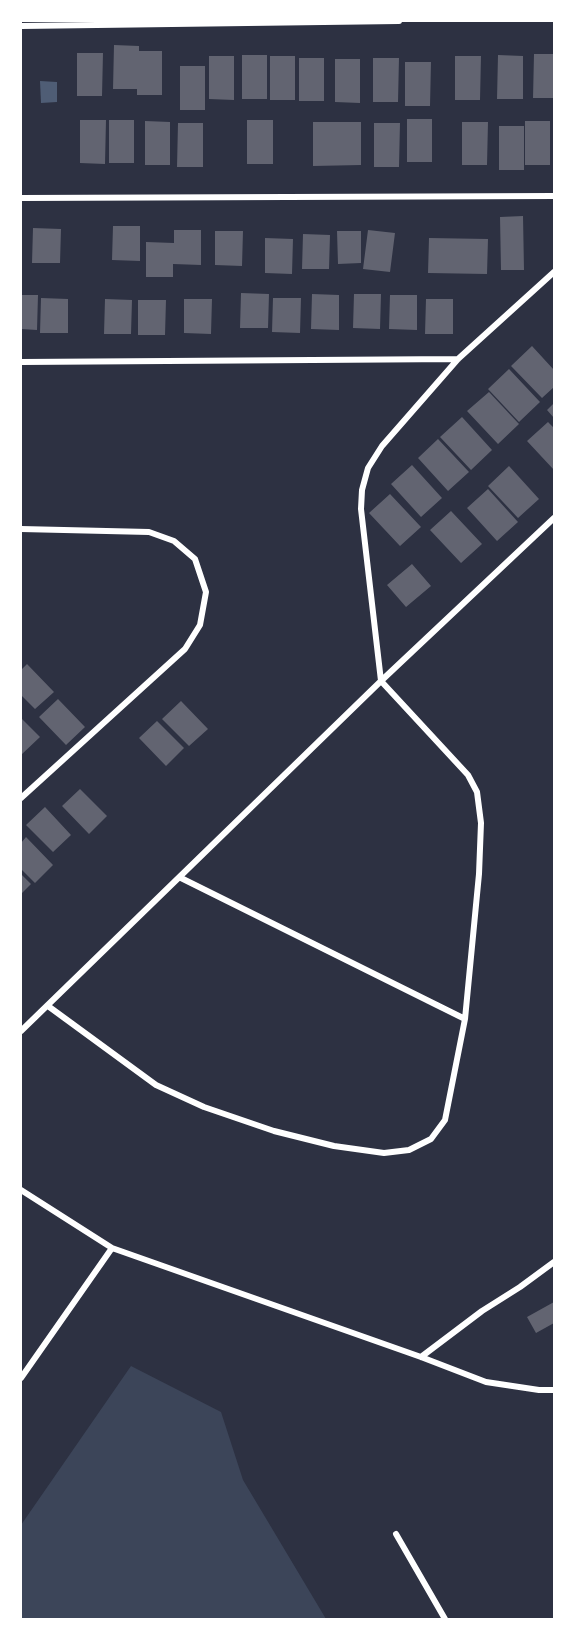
<!DOCTYPE html>
<style>
body{margin:0}
#map{position:relative;width:575px;height:1640px;overflow:hidden;background:#2d3142;font-family:"Noto Sans",sans-serif}
canvas{display:block}
.frame{position:absolute;inset:0;border:22px solid #fff;pointer-events:none}
</style>
<div id="map">
<canvas width="575" height="1640"></canvas>
<div class="frame"></div>
</div>
<script>
const g = document.querySelector('canvas').getContext('2d');
g.lineJoin = 'round';
function fillPath(path, color) {
  g.fillStyle = color;
  g.fill(path, 'evenodd');
}
function toPath(rows) {
  const path = new Path2D();
  for (const r of rows) {
    path.moveTo(r[0], r[1]);
    for (let i = 2; i < r.length; i += 2) path.lineTo(r[i], r[i + 1]);
  }
  return path;
}
function trace(path, color, width, dash) {
  g.strokeStyle = color;
  g.lineWidth = width;
  g.lineCap = dash ? 'butt' : 'round';
  g.setLineDash(dash || []);
  g.stroke(path);
}
const green = toPath([
 [131,1366,221,1412,243,1480,326,1619,21,1619,21,1525]
]);
const water = toPath([
 [40,81,57,82,57,102,41,103]
]);
const building = toPath([
 [114,45,139,46,139,51,162,51,162,95,137,95,137,89,113,89],
 [77,53,103,53,102,96,77,96],
 [534,54,554,54,554,98,533,98],
 [242,55,267,55,267,99,242,99],
 [498,55,523,56,523,99,497,99],
 [209,56,234,56,234,100,209,99],
 [270,56,295,56,295,100,270,100],
 [455,56,481,56,480,100,455,100],
 [299,58,324,58,324,101,299,101],
 [373,58,399,58,398,102,373,102],
 [335,59,360,59,360,103,335,102],
 [405,62,431,62,430,106,405,106],
 [180,66,205,66,205,110,180,110],
 [407,119,432,119,432,162,407,162],
 [80,120,106,120,105,164,80,163],
 [109,120,134,120,134,163,109,163],
 [247,120,273,120,273,164,247,164],
 [145,121,170,122,170,165,145,165],
 [525,121,550,121,550,165,525,165],
 [313,122,361,122,361,165,313,166],
 [462,122,488,122,487,165,462,165],
 [178,123,203,123,203,167,177,167],
 [374,123,400,123,399,167,374,167],
 [499,126,524,126,524,170,499,170],
 [523,216,524,270,501,270,500,217],
 [113,226,140,226,140,261,112,260],
 [33,228,61,229,60,263,32,263],
 [174,230,201,230,201,265,173,264,173,277,146,277,146,242,174,243],
 [368,230,395,233,390,272,363,269],
 [215,231,243,231,242,266,215,265],
 [337,231,361,231,361,263,338,264],
 [303,234,330,235,329,269,302,269],
 [265,238,293,239,292,274,265,273],
 [429,238,488,239,487,274,428,273],
 [241,293,269,294,268,328,240,328],
 [312,294,339,295,339,330,311,329],
 [354,294,381,294,380,329,353,328],
 [21,295,38,295,37,330,21,329],
 [390,295,417,295,417,330,389,329],
 [41,298,68,299,68,333,40,333],
 [273,298,301,298,300,333,272,332],
 [105,299,132,300,131,334,104,334],
 [184,299,212,299,211,334,184,333],
 [426,299,453,299,453,334,425,334],
 [138,300,166,300,165,335,138,335],
 [532,346,554,370,554,387,542,398,511,366],
 [509,369,540,402,519,422,488,389],
 [489,392,519,424,498,444,467,411],
 [554,403,554,418,547,410],
 [462,417,492,450,471,470,440,437],
 [548,422,554,428,554,470,527,441],
 [438,439,469,472,448,491,418,458],
 [412,465,442,498,421,517,391,484],
 [509,466,539,499,518,518,488,486],
 [488,489,518,522,497,541,467,508],
 [390,494,421,527,400,546,369,513],
 [451,511,482,544,461,563,430,530],
 [412,564,431,586,406,607,387,585],
 [27,664,54,692,35,709,21,695,21,670],
 [58,699,85,727,66,745,39,717],
 [181,701,208,729,189,746,162,719],
 [21,718,40,737,21,755],
 [157,721,184,748,166,766,139,738],
 [80,789,107,816,89,834,62,806],
 [45,807,71,835,53,852,26,825],
 [26,837,53,865,35,883,21,869,21,843],
 [21,874,31,884,21,894],
 [554,1302,554,1323,536,1333,527,1317]
]);
const minor = toPath([
 [21,26,399,21],
 [21,198,554,196],
 [21,362,458,359],
 [21,529,149,532,174,541,195,559,206,592,200,625,185,649,21,798],
 [181,878,465,1019],
 [48,1006,156,1085,204,1107,274,1131,334,1146,384,1153,409,1150,431,1139,445,1120,465,1019,479,874,481,823,477,792,468,775,381,681,361,509,362,490,368,468,382,446,458,359,554,272],
 [21,1031,381,681,554,518],
 [21,1190,112,1248,421,1357,486,1382,539,1390,554,1390],
 [421,1357,482,1311,520,1287,554,1262],
 [21,1378,112,1248],
 [396,1534,445,1619]
]);
fillPath(green, '#3c4559');
fillPath(water, '#4f5d75');
fillPath(building, '#626471');
trace(minor, '#fff', 6);
</script>
